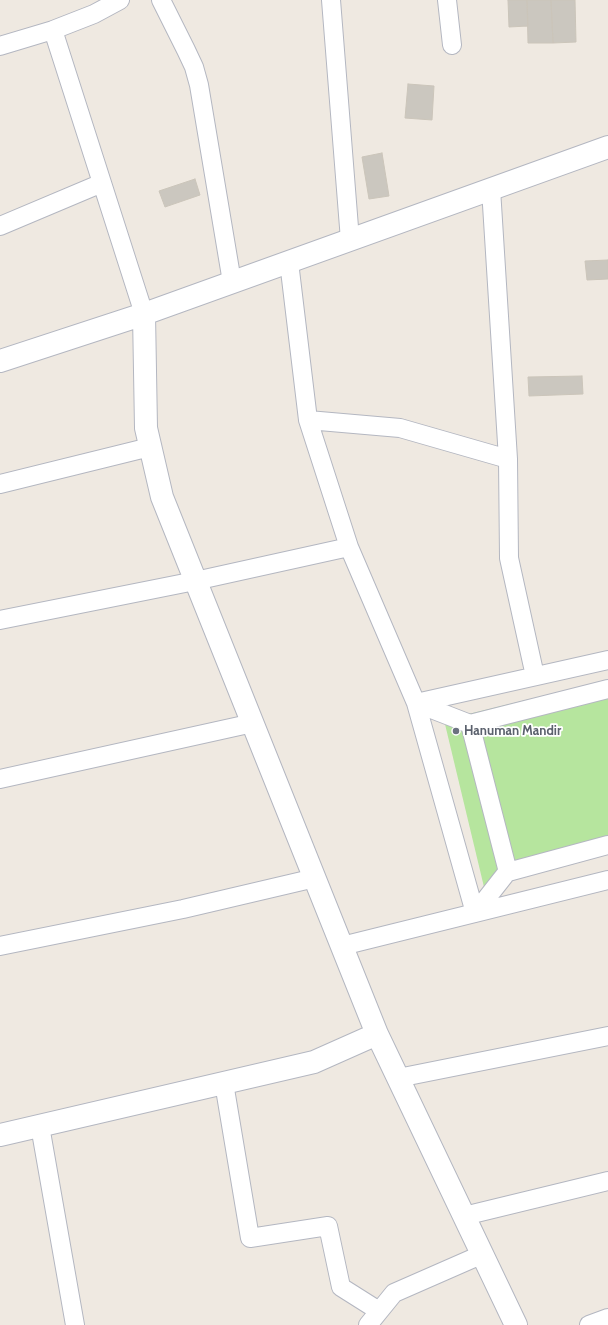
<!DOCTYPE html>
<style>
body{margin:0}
canvas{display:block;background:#efe9e1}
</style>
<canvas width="608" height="1325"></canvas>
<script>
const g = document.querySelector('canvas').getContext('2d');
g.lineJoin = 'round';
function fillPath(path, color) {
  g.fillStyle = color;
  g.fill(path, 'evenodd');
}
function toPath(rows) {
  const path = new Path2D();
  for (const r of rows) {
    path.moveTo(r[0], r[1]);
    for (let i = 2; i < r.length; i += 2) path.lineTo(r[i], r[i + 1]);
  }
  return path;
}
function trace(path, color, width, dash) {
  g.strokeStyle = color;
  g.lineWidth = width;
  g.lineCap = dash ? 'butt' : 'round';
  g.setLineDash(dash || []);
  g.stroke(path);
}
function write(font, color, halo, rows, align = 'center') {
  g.font = font + ' Cabin,sans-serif';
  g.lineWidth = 3.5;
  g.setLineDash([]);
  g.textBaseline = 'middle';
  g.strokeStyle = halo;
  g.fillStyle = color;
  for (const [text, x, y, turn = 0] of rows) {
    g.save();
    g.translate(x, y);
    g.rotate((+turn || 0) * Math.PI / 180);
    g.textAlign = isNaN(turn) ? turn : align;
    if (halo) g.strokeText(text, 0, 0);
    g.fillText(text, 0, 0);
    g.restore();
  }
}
const green = toPath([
 [608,680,608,852,484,887,444,720]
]);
const building = toPath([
 [508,0,527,0,528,26,509,27,508,0],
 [527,0,551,0,553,43,528,43,527,0],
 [551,0,575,0,576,42,553,43,551,0],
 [408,84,434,86,432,120,405,118,408,84],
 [382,153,389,196,369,199,362,157,382,153],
 [195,179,200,195,165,207,159,191,195,179],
 [608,260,608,279,587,280,585,261,608,260],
 [582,376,583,394,529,396,528,377,582,376]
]);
const street = toPath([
 [161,0,186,50,194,67,199,85,232,282],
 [331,0,350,240],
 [447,0,452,45],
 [53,30,144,314],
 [0,46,53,30,94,14,120,0],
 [491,189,508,459,509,558,535,676],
 [0,226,102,183],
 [289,262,308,420,400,428,508,459],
 [308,420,349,547,416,703,470,724],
 [0,484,150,447],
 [0,620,195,581,349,547],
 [608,689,470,724,508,872,608,845],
 [0,779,253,723],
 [475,913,416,703,608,660],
 [475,913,508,871],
 [0,946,183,909,315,878],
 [342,946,608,880],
 [398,1078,608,1036],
 [224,1083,250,1238,328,1226,341,1287,379,1311],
 [40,1126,75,1325],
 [464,1216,608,1181],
 [368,1325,394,1293,483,1254],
 [589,1325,608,1318]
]);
const secondary = toPath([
 [0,361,144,314],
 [0,1135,314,1062,377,1034],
 [516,1325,377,1034,162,497,146,428,144,314,608,147]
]);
const markers = [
 [456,731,4,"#6b7280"]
];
const worshipNames = [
 ["Hanuman Mandir",464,731]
];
fillPath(green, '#b6e59e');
fillPath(building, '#cbc7bf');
trace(building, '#cbc5ba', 1);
trace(street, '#b4b7c1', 20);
trace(secondary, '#b4b7c1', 24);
trace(street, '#fff', 18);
trace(secondary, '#fff', 22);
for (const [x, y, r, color] of markers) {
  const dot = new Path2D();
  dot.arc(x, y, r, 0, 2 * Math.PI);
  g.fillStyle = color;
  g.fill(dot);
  trace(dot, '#fff', 1.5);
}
write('bold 13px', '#5b616d', '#fff', worshipNames, 'left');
</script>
